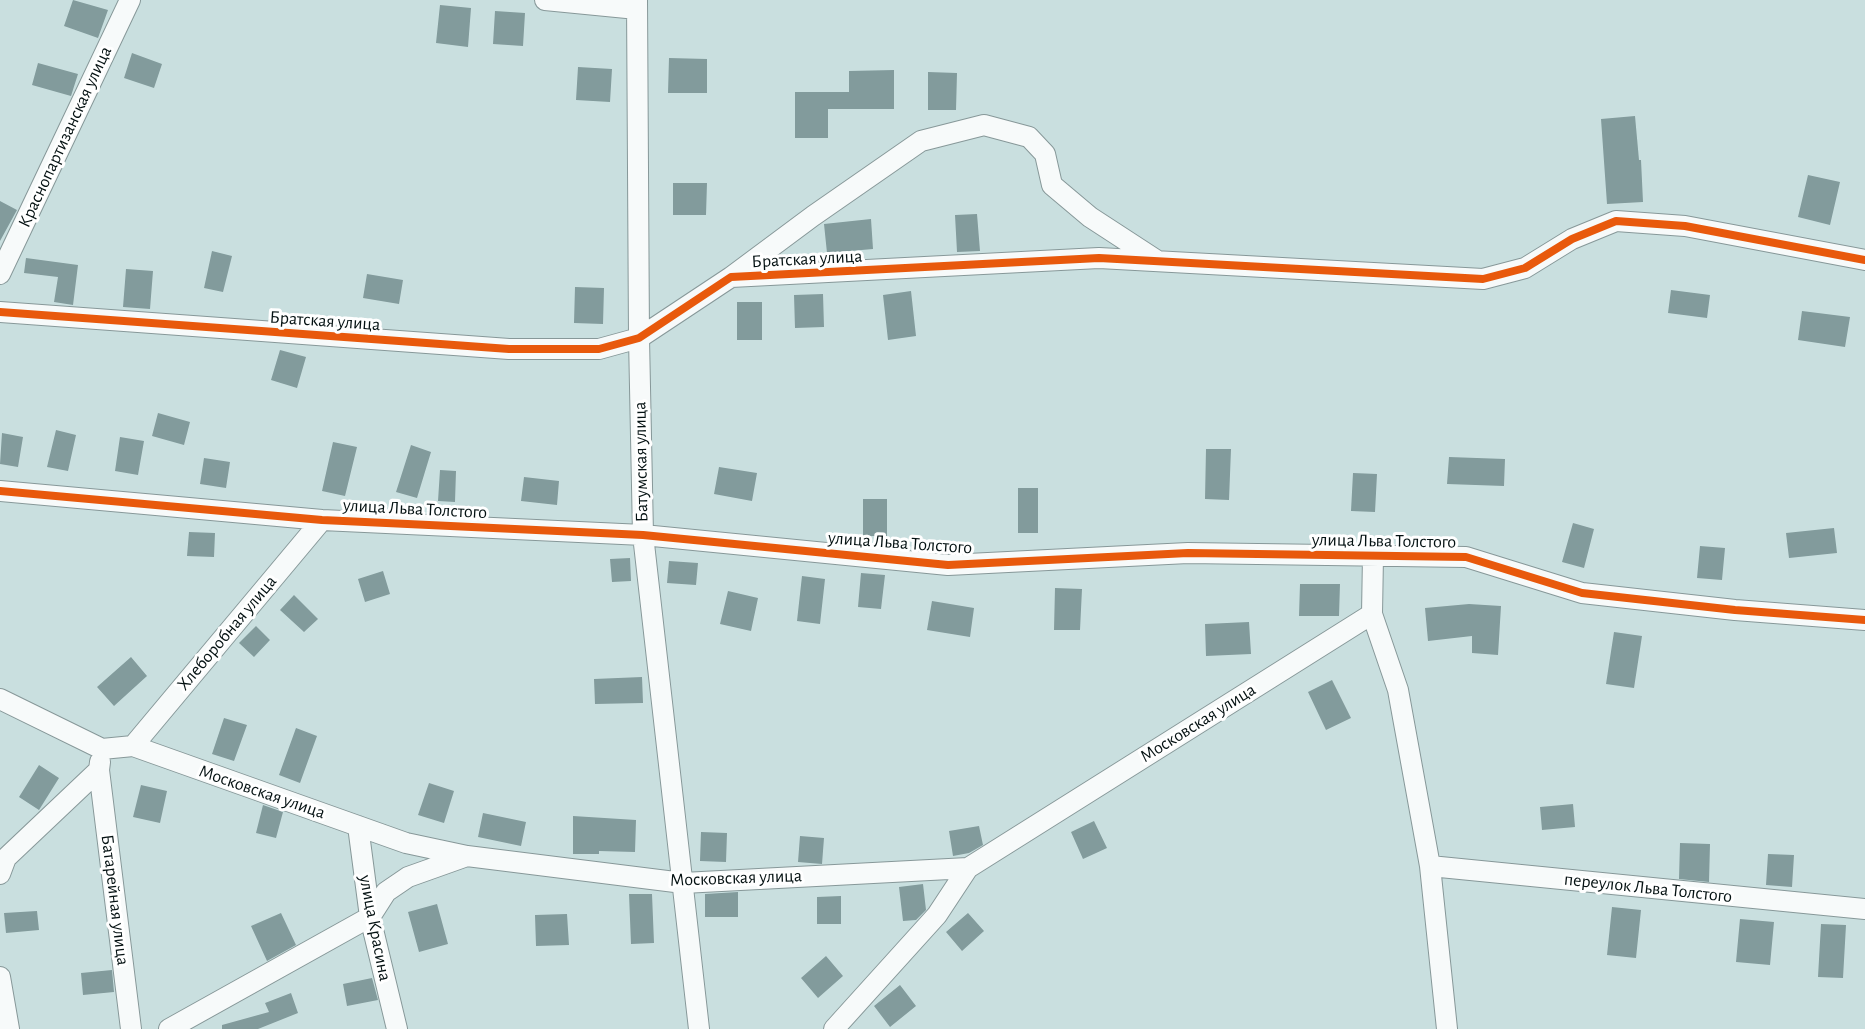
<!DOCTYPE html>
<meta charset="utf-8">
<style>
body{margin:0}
canvas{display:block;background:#c9dfdf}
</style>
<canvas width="1865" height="1029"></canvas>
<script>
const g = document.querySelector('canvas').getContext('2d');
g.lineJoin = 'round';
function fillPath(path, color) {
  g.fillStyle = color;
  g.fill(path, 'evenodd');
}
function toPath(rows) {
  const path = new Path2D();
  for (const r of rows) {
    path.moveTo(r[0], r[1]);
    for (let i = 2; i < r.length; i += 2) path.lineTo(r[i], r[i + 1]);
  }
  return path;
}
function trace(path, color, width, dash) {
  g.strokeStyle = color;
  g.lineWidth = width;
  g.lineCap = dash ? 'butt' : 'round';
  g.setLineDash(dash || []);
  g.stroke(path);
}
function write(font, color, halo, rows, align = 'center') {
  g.font = font + ' "Alegreya Sans",sans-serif';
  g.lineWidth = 6;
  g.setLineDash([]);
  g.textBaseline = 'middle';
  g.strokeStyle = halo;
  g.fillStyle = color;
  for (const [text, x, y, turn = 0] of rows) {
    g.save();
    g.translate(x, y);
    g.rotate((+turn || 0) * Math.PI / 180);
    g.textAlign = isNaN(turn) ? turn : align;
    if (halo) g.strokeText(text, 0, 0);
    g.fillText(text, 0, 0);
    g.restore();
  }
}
const building = toPath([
 [73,0,108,10,98,38,64,26],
 [440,5,471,8,468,47,436,43],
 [495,11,525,13,523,46,493,44],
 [132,53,162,64,154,88,124,78],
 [669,58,707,59,707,93,668,93],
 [38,63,78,74,71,96,32,85],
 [578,67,612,69,610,102,576,100],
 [894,70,894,109,828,109,828,138,795,138,795,92,849,92,849,71],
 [928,72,957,73,956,110,928,110],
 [1635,116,1639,160,1641,160,1643,202,1607,204,1601,119],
 [1808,175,1840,182,1830,225,1798,217],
 [673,183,707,183,706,215,673,215],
 [0,201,17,210,0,241],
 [977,214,980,251,957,252,955,215],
 [871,219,873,249,827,253,824,224],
 [212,251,232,256,223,292,204,288],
 [26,258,78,265,73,305,54,302,58,277,24,273],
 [126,269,153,271,150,309,123,307],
 [367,274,403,280,399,304,363,298],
 [575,287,604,288,603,324,574,323],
 [1671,290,1710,295,1707,318,1668,313],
 [911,291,916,336,888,340,883,295],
 [823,294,824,327,795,328,794,295],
 [737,302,762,302,762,340,737,340],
 [1802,311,1850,317,1845,347,1798,340],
 [280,350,306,357,297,388,271,380],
 [158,413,190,422,184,445,152,436],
 [56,430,76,435,68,471,47,467],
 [2,433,23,437,18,467,0,464],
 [120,437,144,441,138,475,115,471],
 [333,442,357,447,345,496,322,491],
 [411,445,431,452,417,498,396,492],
 [1206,449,1231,449,1229,500,1205,499],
 [1449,457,1505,459,1504,486,1447,484],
 [204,458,230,462,226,488,200,484],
 [719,467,757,473,752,501,714,494],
 [440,470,456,471,455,502,438,501],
 [1353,473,1377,474,1375,512,1351,511],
 [524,477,559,481,557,505,521,501],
 [1018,488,1038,488,1038,533,1018,533],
 [863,499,887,499,887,536,863,536],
 [1573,523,1594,529,1584,568,1562,562],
 [1834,528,1837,553,1789,558,1786,533],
 [189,532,215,533,214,557,187,556],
 [1700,546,1725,548,1722,580,1697,578],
 [630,558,631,581,612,582,610,559],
 [669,561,698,563,696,585,667,583],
 [383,571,390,594,365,602,358,579],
 [861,573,885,575,881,609,858,607],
 [802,576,825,579,820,624,797,621],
 [1300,584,1340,584,1339,616,1299,616],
 [1055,588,1082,589,1080,630,1054,630],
 [728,591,758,598,751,631,720,624],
 [294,595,318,619,304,632,280,610],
 [932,601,974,608,970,637,927,630],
 [1469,604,1501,606,1498,655,1472,653,1472,636,1428,641,1425,608],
 [1249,622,1251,654,1206,656,1205,624],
 [256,626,270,640,254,657,239,643],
 [1614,632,1642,636,1634,688,1606,684],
 [131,657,147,676,114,706,97,687],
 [642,677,643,703,595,704,594,679],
 [1332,680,1351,718,1326,730,1308,692],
 [224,718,247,725,234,761,212,754],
 [296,728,317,736,300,783,279,775],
 [39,765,59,778,39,810,19,797],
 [429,783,454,791,444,823,418,815],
 [141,785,167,791,160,823,133,817],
 [1573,804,1575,827,1542,830,1540,807],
 [263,805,283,812,276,838,256,833],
 [483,813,526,822,521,846,478,837],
 [573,816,636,820,635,852,599,851,599,854,573,854],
 [1094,821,1107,848,1083,859,1071,832],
 [979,826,983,845,969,853,953,856,949,831],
 [701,832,727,833,726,862,700,861],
 [800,836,824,838,822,864,798,862],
 [1680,843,1710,844,1709,882,1679,879],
 [1768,854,1794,855,1792,887,1766,885],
 [923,884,926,910,916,920,903,921,899,887],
 [738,892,738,917,705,917,705,894],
 [629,894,652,894,654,943,631,944],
 [841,896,841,924,817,924,817,897],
 [437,904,448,944,419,952,408,912],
 [1612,907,1641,910,1636,958,1607,955],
 [37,911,39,930,6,933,4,913],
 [281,913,296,945,267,961,251,926],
 [968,913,984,931,962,951,946,932],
 [567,914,569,945,536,946,535,915],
 [1740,919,1774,922,1770,965,1736,962],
 [1821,924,1846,925,1843,978,1818,977],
 [826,956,843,976,818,998,801,978],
 [112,970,114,992,83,995,81,973],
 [372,978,378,1000,347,1006,343,984],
 [900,985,916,1006,890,1027,874,1006],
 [291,993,298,1013,258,1029,222,1029,222,1025,269,1012,265,1003]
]);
const street = toPath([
 [545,0,637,9],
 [637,0,639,338,643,535,699,1029],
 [0,274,130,0],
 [731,277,813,216,921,141,984,125,1029,137,1045,154,1052,185,1090,217,1156,260],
 [0,312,509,349,599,349,639,338,731,277,1099,258,1483,279,1525,268,1572,239,1616,221,1685,226,1865,260],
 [0,491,322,520,643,535,948,565,1188,553,1466,557,1582,593,1735,610,1865,620],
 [1372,614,1398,690,1430,866,1447,1029],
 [0,699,102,749,133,746,406,843,467,856,683,883,968,868,1372,614,1373,556],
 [133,746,322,520],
 [99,770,131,1029],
 [358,826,370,917,397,1029],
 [1430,866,1865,909],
 [0,874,6,858,99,770,100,762],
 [0,977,9,1029],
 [169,1029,370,917,386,892,408,877,467,856],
 [834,1029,937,915,968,868]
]);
const cycleway = toPath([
 [0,312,509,349,599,349,639,338,731,277,1099,258,1483,279,1525,268,1572,239,1616,221,1685,226,1865,260],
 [0,491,322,520,643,535,948,565,1188,553,1466,557,1582,593,1735,610,1865,620]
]);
const streetNames = [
 ["Краснопартизанская улица",65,137,-65],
 ["Братская улица",807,259,-3],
 ["Братская улица",325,321,4],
 ["Батумская улица",641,462,-91],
 ["улица Льва Толстого",415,509,3],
 ["улица Льва Толстого",1384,541,1],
 ["улица Льва Толстого",900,543,4],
 ["Хлеборобная улица",227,633,-50],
 ["Московская улица",1198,723,-32],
 ["Московская улица",262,792,19],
 ["Московская улица",736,878,-2],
 ["переулок Льва Толстого",1648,888,6],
 ["Батарейная улица",115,900,83],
 ["улица Красина",375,928,79]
];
fillPath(building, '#829b9c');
trace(street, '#879899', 22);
trace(street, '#f7fafa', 20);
trace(cycleway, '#e8590c', 8);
write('18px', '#041112', '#fff', streetNames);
</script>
